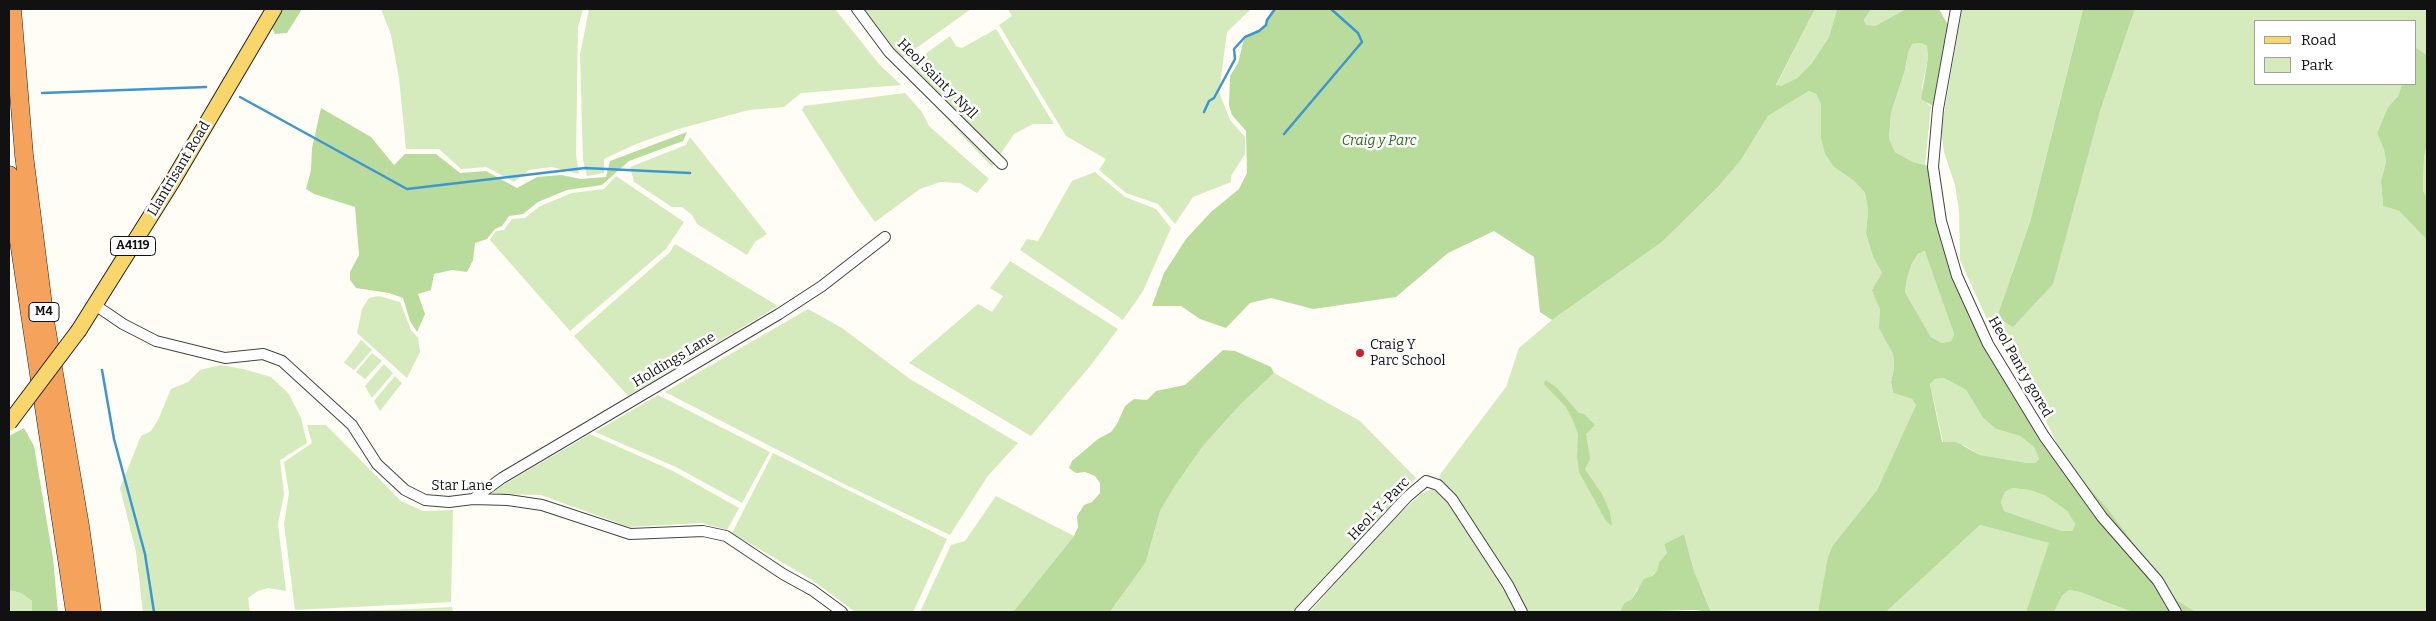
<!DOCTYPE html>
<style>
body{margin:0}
#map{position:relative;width:2436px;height:621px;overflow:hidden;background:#fffdf5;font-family:Bitter,serif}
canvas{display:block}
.frame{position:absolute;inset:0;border:10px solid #111;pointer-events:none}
.legend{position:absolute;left:2254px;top:20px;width:162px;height:65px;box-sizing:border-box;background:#fff;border:1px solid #a0a0a0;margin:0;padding:6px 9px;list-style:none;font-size:15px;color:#111}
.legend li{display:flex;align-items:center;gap:10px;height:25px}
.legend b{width:25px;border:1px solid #a0a0a0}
</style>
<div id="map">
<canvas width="2436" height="621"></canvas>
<div class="frame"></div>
<ul class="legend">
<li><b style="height:6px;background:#f9d66b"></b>Road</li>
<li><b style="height:14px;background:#d5ebbd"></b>Park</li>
</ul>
</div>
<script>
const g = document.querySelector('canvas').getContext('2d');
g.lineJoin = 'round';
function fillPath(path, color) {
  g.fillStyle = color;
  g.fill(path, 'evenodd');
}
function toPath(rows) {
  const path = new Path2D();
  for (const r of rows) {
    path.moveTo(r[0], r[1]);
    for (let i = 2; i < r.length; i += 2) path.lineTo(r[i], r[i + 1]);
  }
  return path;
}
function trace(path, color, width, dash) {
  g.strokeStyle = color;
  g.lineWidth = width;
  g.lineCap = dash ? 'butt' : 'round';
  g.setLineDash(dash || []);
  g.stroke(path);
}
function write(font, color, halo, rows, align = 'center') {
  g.font = font + ' Bitter,serif';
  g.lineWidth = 5;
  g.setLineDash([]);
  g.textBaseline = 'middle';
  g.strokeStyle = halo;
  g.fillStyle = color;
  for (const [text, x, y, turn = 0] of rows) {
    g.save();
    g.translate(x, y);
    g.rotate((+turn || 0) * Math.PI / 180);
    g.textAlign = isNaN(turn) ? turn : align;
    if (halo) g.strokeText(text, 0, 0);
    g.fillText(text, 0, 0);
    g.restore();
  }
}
const green = toPath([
 [381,9,583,9,578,27,576,154,579,174,552,167,529,170,514,182,486,167,461,169,439,149,406,149,399,78,391,35],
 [589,9,835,9,879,64,901,85,801,93,784,107,749,110,678,129,636,144,604,159,604,173,587,176,583,160,580,55],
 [850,9,971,9,897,62,882,48],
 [1008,9,1251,9,1227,32,1219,92,1230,120,1245,137,1245,154,1231,176,1231,182,1193,197,1175,224,1158,204,1126,193,1099,170,1106,159,1066,136,999,25,1012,16],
 [1815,9,1837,9,1829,37,1812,63,1797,78,1781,86,1776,86],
 [1871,9,1906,9,1875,26,1866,26,1864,20],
 [1962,9,2083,9,2030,222,1997,317,2100,111,2135,9,2427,9,2427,55,2415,47,2415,21,2255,21,2255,84,2402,84,2398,96,2388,107,2377,133,2384,150,2386,162,2381,181,2383,206,2399,211,2427,240,2427,612,2196,612,2178,601,2107,508,2065,460,2026,380,1990,326,1960,260,1959,210,1955,185,1944,152,1942,138,1942,125],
 [996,29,1054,124,1033,124,1014,134,992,167,902,71,950,36,956,46,962,48],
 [1921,43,1927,46,1928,58,1922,87,1928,105,1931,106,1925,165,1913,162,1895,152,1889,138,1891,113,1905,70,1908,53,1912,44],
 [1809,91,1816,94,1821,105,1821,138,1834,167,1854,181,1865,193,1868,210,1866,234,1873,257,1882,273,1873,290,1880,310,1887,342,1893,354,1894,368,1891,382,1893,393,1912,399,1916,405,1877,490,1833,545,1818,612,1711,612,1694,571,1684,534,1664,544,1667,553,1659,562,1657,571,1637,589,1632,599,1624,603,1620,612,1527,612,1456,498,1439,478,1441,473,1506,387,1519,348,1552,320,1662,242,1718,187,1741,160,1768,116],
 [905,93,922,112,929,126,989,179,977,193,960,183,940,182,920,189,875,222,857,197,802,110,804,106],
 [690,137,767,234,755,242,747,255,697,224,692,215,682,207,672,207,634,182,630,167,686,145],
 [2427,145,2427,198,2423,191,2424,157],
 [1095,172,1125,197,1156,209,1171,228,1143,291,1123,320,1020,250,1027,239,1038,241,1072,181],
 [616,176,684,222,666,249,570,331,490,240,496,231,504,230,512,219,525,218,540,206,572,193,604,189],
 [675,244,778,306,628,396,574,336,670,252],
 [1926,251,1954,334,1951,341,1942,343,1931,337,1905,292,1907,278,1912,263,1918,254],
 [1010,261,1118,329,1091,365,1031,436,909,363,978,304,992,312,1003,296,990,288],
 [379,296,400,302,411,330,418,338,420,352,407,378,357,333,362,309,369,298],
 [808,309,842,328,910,379,1018,443,987,477,950,535,844,484,665,392],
 [361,340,372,350,354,370,344,363],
 [372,353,382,361,365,379,356,372],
 [384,364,393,373,372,398,365,386],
 [220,365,243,369,271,377,289,394,301,418,307,443,280,460,284,494,278,524,286,591,268,588,258,591,248,598,250,612,143,612,136,552,120,488,141,436,151,431,158,420,171,389,188,382,200,370],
 [1274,373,1360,421,1416,478,1294,612,1110,612,1146,562,1160,511,1175,486,1203,446,1240,405],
 [395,376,402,383,380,411,374,401],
 [1944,378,1966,390,1983,418,1996,429,2020,436,2034,447,2039,459,2035,463,2028,463,1980,455,1965,446,1943,442,1930,384,1935,379],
 [658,395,770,452,742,503,676,467,595,432],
 [307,425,326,425,401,501,423,511,453,510,451,602,295,610,284,524,289,493,284,462,312,443],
 [590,434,673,471,739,508,727,530,702,523,629,527,541,495,488,494],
 [773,453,947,539,913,612,855,612,812,580,732,533],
 [2012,488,2030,490,2046,496,2067,511,2075,524,2072,531,2062,531,2004,511,2001,502,2005,492],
 [1432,489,1445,497,1518,612,1310,612,1377,534,1422,493],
 [996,496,1074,536,1013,612,920,612,951,545,965,541],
 [1980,525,2050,543,2026,612,1886,612],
 [9,590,21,593,32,601,32,612,9,612],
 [2069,590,2080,592,2132,612,2054,612,2062,596],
 [452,607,453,612,304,612,413,609]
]);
const forest = toPath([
 [281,9,302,9,287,33,275,34,271,26],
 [1274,9,1815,9,1776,85,1781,86,1797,78,1812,63,1829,37,1837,9,1871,9,1864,20,1866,25,1875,26,1906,9,1939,9,1948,25,1938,109,1921,99,1928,58,1927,46,1921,43,1912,44,1908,53,1905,70,1891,113,1889,138,1895,152,1913,162,1933,167,1941,221,1988,344,2065,460,2107,508,2178,601,2196,612,2132,612,2080,592,2069,590,2062,596,2054,612,2026,612,2049,543,1980,525,1886,612,1818,612,1828,557,1833,545,1877,490,1916,405,1912,399,1893,393,1891,382,1894,368,1893,354,1879,328,1880,310,1872,290,1882,273,1873,257,1866,234,1868,210,1865,193,1854,181,1834,167,1825,154,1821,138,1821,105,1816,94,1809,91,1768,116,1741,160,1718,187,1662,242,1552,320,1540,312,1534,257,1494,231,1448,253,1396,297,1313,309,1271,298,1250,303,1226,328,1200,319,1181,306,1152,306,1164,273,1186,239,1211,212,1239,189,1247,173,1246,131,1232,115,1229,105,1230,76,1238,63,1244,39,1262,30],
 [1925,251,1954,334,1951,341,1942,343,1931,337,1905,292,1907,278,1912,263,1918,254],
 [1944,378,1966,390,1983,418,1996,429,2020,436,2034,447,2039,459,2035,463,2028,463,1980,455,1956,442,1942,442,1930,384,1935,379],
 [2012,488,2030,490,2046,496,2067,511,2075,524,2072,531,2062,531,2004,511,2001,502,2005,492],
 [2083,9,2135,9,2100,111,2053,284,2013,327,1997,317,2030,222],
 [2415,47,2427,55,2427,145,2424,157,2423,191,2427,198,2427,240,2399,211,2383,206,2381,181,2386,162,2384,150,2377,133,2388,107,2398,96,2402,84,2415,84],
 [321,108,371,137,394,165,405,154,436,154,460,173,486,171,517,188,537,177,561,175,581,179,606,177,610,161,687,132,683,141,629,161,602,185,567,190,538,202,523,214,509,216,502,226,495,229,487,239,475,243,473,260,467,272,452,270,434,274,431,290,418,294,425,314,417,332,410,321,403,298,389,293,356,288,350,280,350,272,359,255,355,207,314,194,306,189,311,170,312,148],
 [1223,350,1235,351,1271,367,1274,373,1240,405,1203,446,1175,486,1160,511,1146,562,1110,612,1013,612,1074,536,1078,527,1077,516,1084,505,1092,502,1100,493,1100,483,1095,476,1085,472,1076,473,1069,468,1072,461,1098,439,1111,432,1117,424,1125,406,1134,399,1147,400,1156,391,1185,385],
 [1545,380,1556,387,1579,413,1584,414,1595,425,1586,434,1590,459,1585,469,1602,494,1610,512,1612,526,1606,521,1579,472,1577,456,1578,434,1573,421,1566,407,1544,384],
 [24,428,34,446,53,558,58,612,32,612,32,601,21,593,9,590,9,436],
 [1684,534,1694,571,1711,612,1694,610,1620,612,1624,603,1632,599,1644,579,1652,576,1657,571,1659,562,1667,553,1664,544]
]);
const stream = toPath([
 [42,93,206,87],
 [240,97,407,189,585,168,690,173],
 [1204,112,1209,101,1214,98,1235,59,1234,49,1245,37,1259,31,1266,25,1267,20,1275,9],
 [1284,134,1362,42,1358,33,1331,9],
 [102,370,114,439,145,554,154,612]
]);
const minor = toPath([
 [857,9,889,52,1002,164],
 [1956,9,1938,109,1933,167,1941,221,1957,276,1988,344,2044,436,2102,517,2158,581,2176,612],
 [95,305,123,324,156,341,225,358,263,354,282,361,352,425,377,464,405,490,425,500,449,502,473,499,508,500,542,505,630,534,703,531,726,536,783,574,812,590,842,612],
 [473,499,502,478,779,314,822,286,885,237],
 [1300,612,1407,497,1426,481,1438,485,1452,499,1508,585,1522,612]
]);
const primary = toPath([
 [79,330,172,182,274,9]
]);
const motorway = toPath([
 [12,9,24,155,45,321,80,526,92,612],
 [9,175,75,612]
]);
const primaryBridge = toPath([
 [9,423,79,330]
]);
const markers = [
 [1360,353,5,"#c4262e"]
];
const shields = [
 [133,246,45],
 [44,312,30]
];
const shieldNames = [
 ["A4119",133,246],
 ["M4",44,312]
];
const streetNames = [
 ["Heol Saint y Nyll",937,79,45],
 ["Llantrisant Road",179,169,-59],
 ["Holdings Lane",674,360,-31],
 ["Heol Pant y gored",2020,367,60],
 ["Star Lane",462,486],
 ["Heol-Y-Parc",1379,509,-46]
];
const parkNames = [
 ["Craig y Parc",1379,141]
];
const poiNames = [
 ["Craig Y",1370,345],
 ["Parc School",1370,361]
];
fillPath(green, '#d5ebbd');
fillPath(forest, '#b9dc9c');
trace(stream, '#3f96cf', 2.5);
trace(minor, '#444', 12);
trace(primary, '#222', 17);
trace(motorway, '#222', 19);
trace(minor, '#fff', 10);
trace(primary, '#f9d66b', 15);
trace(motorway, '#f5a25d', 18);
trace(primaryBridge, '#222', 17, []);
trace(primaryBridge, '#f9d66b', 15);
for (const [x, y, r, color] of markers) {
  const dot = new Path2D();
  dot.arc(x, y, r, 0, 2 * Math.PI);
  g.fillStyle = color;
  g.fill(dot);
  trace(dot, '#fff', 2);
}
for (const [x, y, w] of shields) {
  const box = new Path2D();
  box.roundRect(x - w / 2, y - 9.5, w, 19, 4);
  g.fillStyle = '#fff';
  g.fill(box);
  trace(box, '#111', 1);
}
write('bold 12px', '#111', null, shieldNames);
write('14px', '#111', '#fff', streetNames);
write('italic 14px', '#2f6b1f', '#fff', parkNames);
write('14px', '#111', '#fff', poiNames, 'left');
</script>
